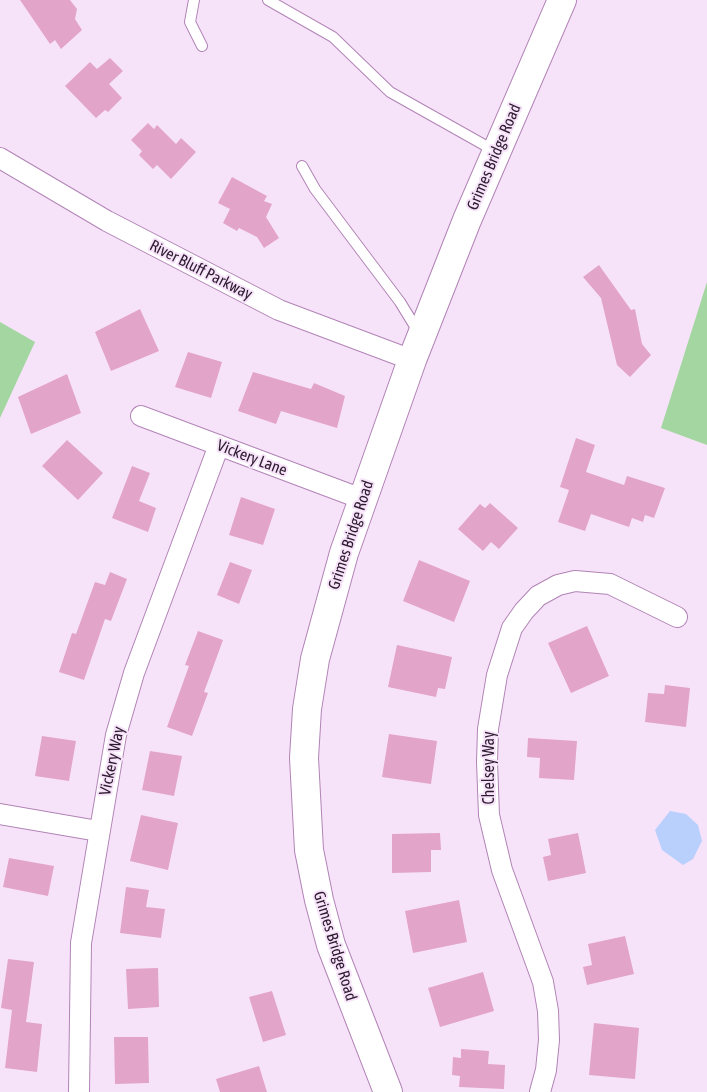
<!DOCTYPE html>
<style>
body{margin:0}
canvas{display:block;background:#f7e3f9}
</style>
<canvas width="707" height="1092"></canvas>
<script>
const g = document.querySelector('canvas').getContext('2d');
g.lineJoin = 'round';
function fillPath(path, color) {
  g.fillStyle = color;
  g.fill(path, 'evenodd');
}
function toPath(rows) {
  const path = new Path2D();
  for (const r of rows) {
    path.moveTo(r[0], r[1]);
    for (let i = 2; i < r.length; i += 2) path.lineTo(r[i], r[i + 1]);
  }
  return path;
}
function trace(path, color, width, dash) {
  g.strokeStyle = color;
  g.lineWidth = width;
  g.lineCap = dash ? 'butt' : 'round';
  g.setLineDash(dash || []);
  g.stroke(path);
}
function write(font, color, halo, rows, align = 'center') {
  g.font = font + ' "Asap Condensed",sans-serif';
  g.lineWidth = 4;
  g.setLineDash([]);
  g.textBaseline = 'middle';
  g.strokeStyle = halo;
  g.fillStyle = color;
  for (const [text, x, y, turn = 0] of rows) {
    g.save();
    g.translate(x, y);
    g.rotate((+turn || 0) * Math.PI / 180);
    g.textAlign = isNaN(turn) ? turn : align;
    if (halo) g.strokeText(text, 0, 0);
    g.fillText(text, 0, 0);
    g.restore();
  }
}
const green = toPath([
 [707,282,707,445,661,428],
 [0,322,35,342,0,418]
]);
const water = toPath([
 [670,811,686,814,698,825,702,841,693,859,683,865,662,850,655,830]
]);
const building = toPath([
 [20,0,70,0,77,9,75,19,82,30,61,49,55,40,50,44],
 [110,58,123,71,109,84,122,98,108,112,105,110,96,118,65,86,90,62,97,69],
 [148,123,154,129,157,125,176,144,181,138,196,152,171,179,157,165,153,169,139,155,142,151,131,140],
 [232,177,267,196,264,201,272,204,266,217,279,238,264,248,257,237,239,228,237,231,223,223,230,209,218,203],
 [599,265,631,310,635,309,642,344,651,355,630,377,617,365,601,298,583,277],
 [140,309,159,351,111,371,95,332],
 [188,352,222,362,211,398,175,387],
 [253,372,311,389,314,383,345,396,337,428,281,411,276,424,238,411],
 [67,374,81,413,31,434,18,397],
 [576,438,595,445,586,472,624,485,627,476,665,488,654,518,645,515,643,522,632,518,629,527,591,514,585,531,558,522,569,490,560,487],
 [67,440,103,473,78,500,42,466],
 [132,466,150,473,139,501,156,508,148,532,112,518],
 [241,497,275,509,263,545,229,535],
 [490,503,518,528,499,549,491,542,483,551,458,529,480,504,485,508],
 [419,560,470,581,454,622,403,601],
 [230,562,252,570,239,604,217,595],
 [110,572,127,579,111,621,105,619,84,680,59,672,72,633,76,634,95,582,105,585],
 [587,626,609,676,571,693,548,643],
 [198,631,223,640,204,692,208,693,192,736,167,727,189,666,185,665],
 [397,645,452,657,445,689,438,688,436,697,388,687],
 [665,685,690,688,686,727,645,722,648,693,664,694],
 [389,734,437,741,431,784,382,777],
 [42,736,76,741,69,781,35,776],
 [528,738,577,741,574,780,539,778,540,758,527,757],
 [150,751,182,756,174,796,142,790],
 [141,815,178,823,168,870,130,861],
 [440,833,441,850,431,850,431,872,392,873,392,834],
 [578,833,586,873,548,881,543,857,551,855,548,839],
 [9,858,54,866,48,896,3,887],
 [126,887,149,890,146,907,165,909,161,938,120,933],
 [459,900,467,942,413,953,405,911],
 [625,936,634,974,587,985,583,967,592,965,588,944],
 [8,959,34,962,26,1022,42,1024,37,1072,5,1068,12,1010,1,1008],
 [158,968,159,1007,128,1009,126,969],
 [483,972,494,1011,440,1027,428,988],
 [272,991,286,1035,263,1042,249,997],
 [594,1023,639,1028,635,1079,589,1075],
 [114,1037,148,1037,149,1083,115,1084],
 [461,1049,489,1051,488,1064,505,1065,504,1089,459,1087,460,1076,452,1075,453,1057,461,1058],
 [259,1066,267,1092,220,1092,216,1079]
]);
const lane = toPath([
 [194,0,190,22,202,46],
 [268,0,333,37,390,92,495,151],
 [302,166,315,189,400,302,419,333]
]);
const street = toPath([
 [0,158,107,221,279,310,412,360],
 [141,416,362,499],
 [0,814,98,831],
 [79,1092,81,943,116,735,134,673,219,445],
 [540,1092,546,1070,549,1040,548,1011,543,982,502,870,489,815,487,762,488,729,497,675,512,628,524,611,538,596,558,585,575,581,610,584,677,617]
]);
const secondary = toPath([
 [388,1092,331,945,319,900,309,850,304,758,307,709,315,659,344,553,412,360,467,220,562,0]
]);
const streetNames = [
 ["Grimes Bridge Road",494,157,-67],
 ["River Bluff Parkway",201,270,27],
 ["Vickery Lane",252,458,21],
 ["Grimes Bridge Road",351,535,-72],
 ["Vickery Way",112,761,-78],
 ["Chelsey Way",489,768,-90],
 ["Grimes Bridge Road",335,946,73]
];
fillPath(green, '#a3d6a0');
fillPath(water, '#b9d0fd');
fillPath(building, '#e3a4c9');
trace(lane, '#b184b6', 12);
trace(street, '#b184b6', 22);
trace(secondary, '#b184b6', 30);
trace(lane, '#fff', 10);
trace(street, '#fff', 20);
trace(secondary, '#fff', 28);
write('16px', '#2c1a2e', '#f7e3f9', streetNames);
</script>
